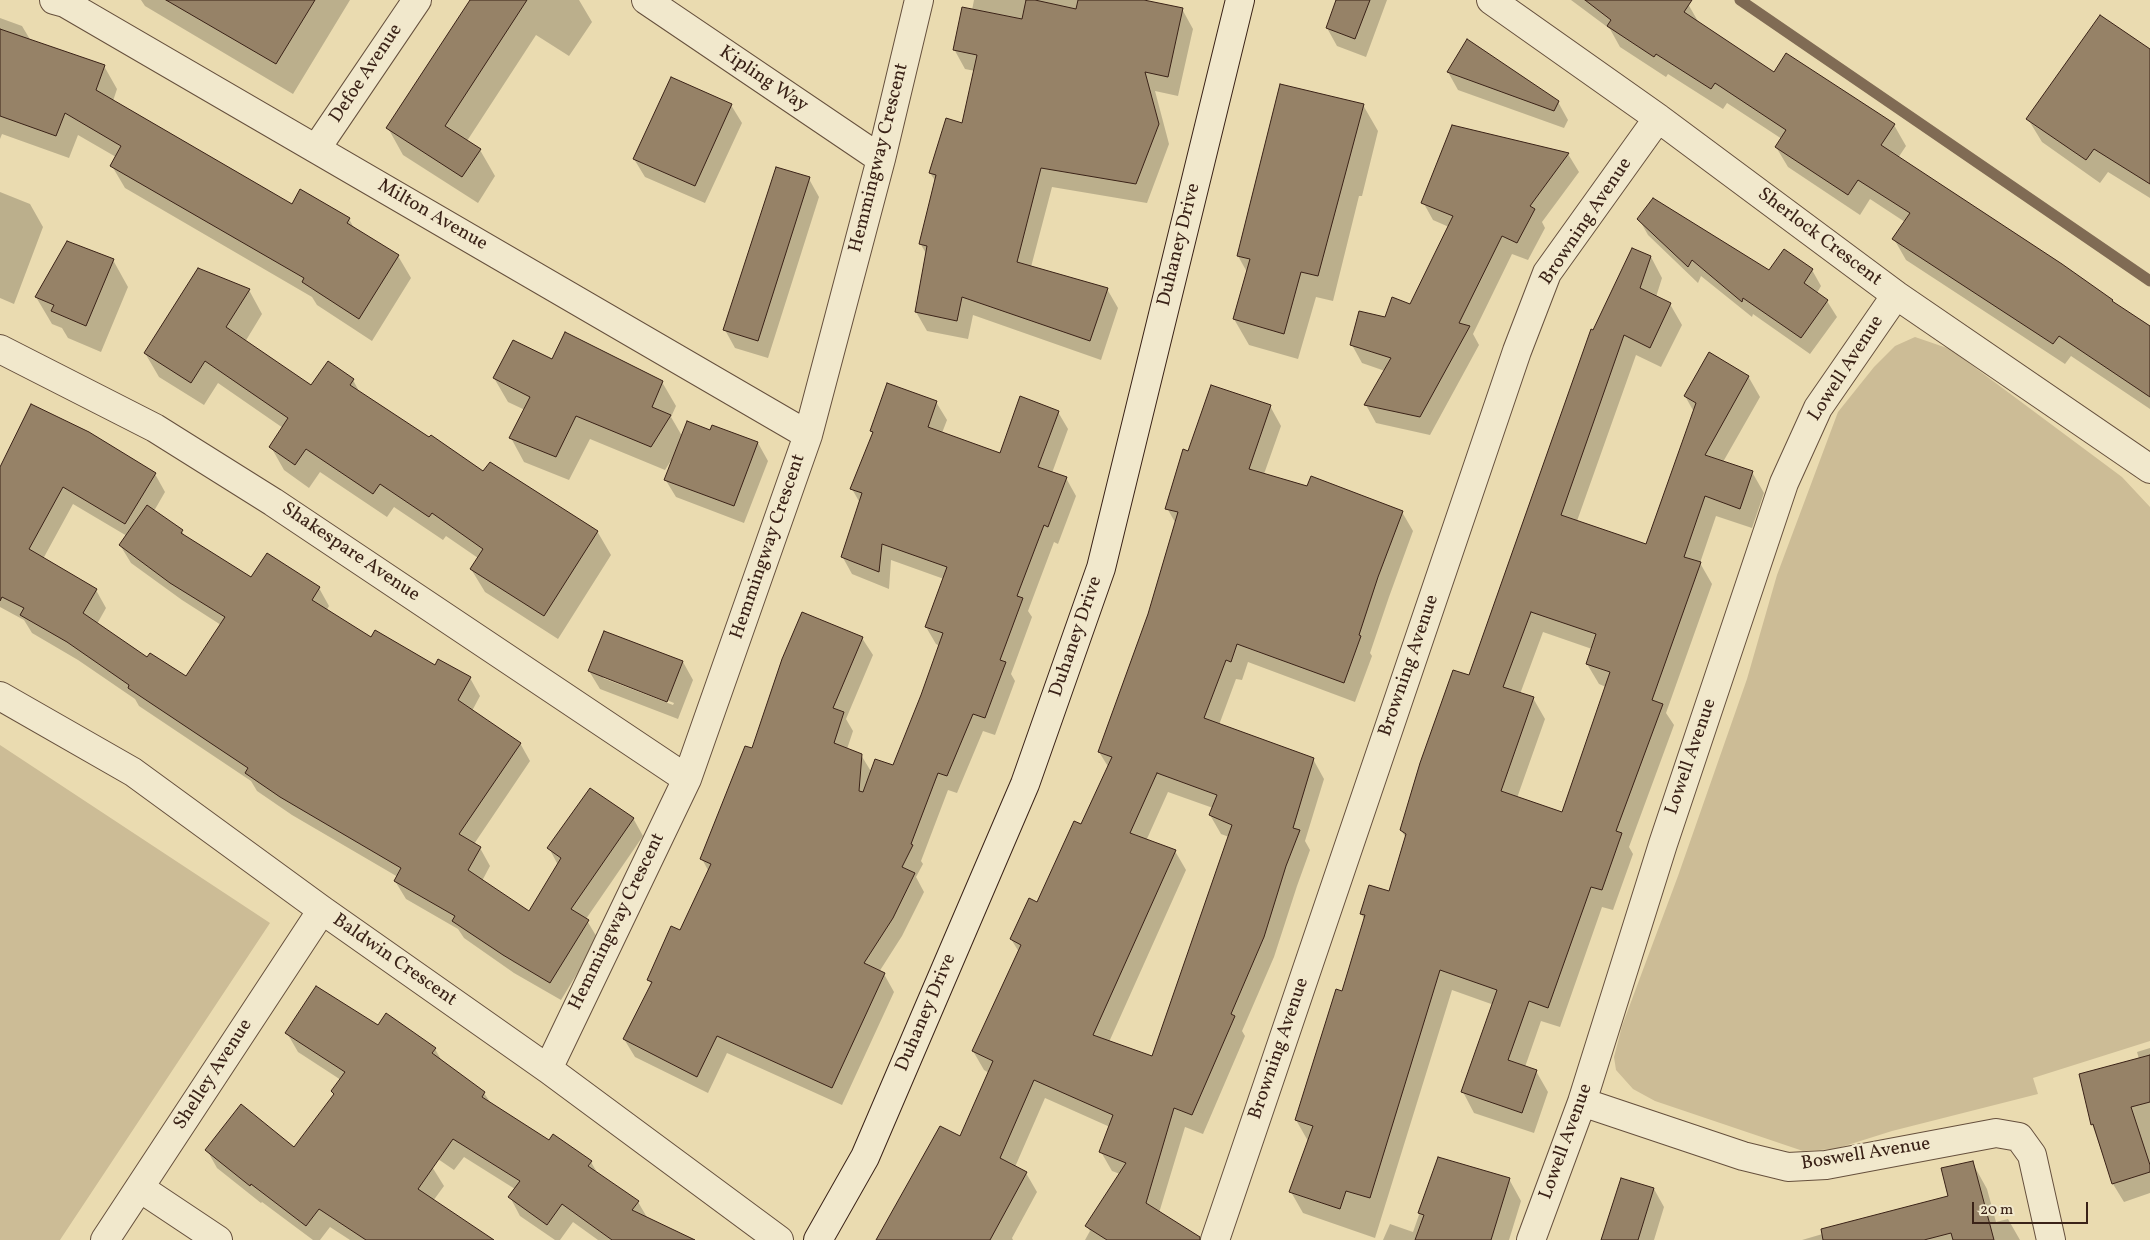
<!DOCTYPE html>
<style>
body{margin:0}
#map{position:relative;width:2150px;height:1240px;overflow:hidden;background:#eadbb0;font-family:Vollkorn,serif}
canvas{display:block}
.scale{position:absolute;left:1972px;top:1202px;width:116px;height:22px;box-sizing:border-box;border:2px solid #3a2217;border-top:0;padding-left:6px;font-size:15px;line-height:18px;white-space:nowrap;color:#3a2217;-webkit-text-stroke:4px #f1e8cc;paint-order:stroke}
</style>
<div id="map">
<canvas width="2150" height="1240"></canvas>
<div class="scale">20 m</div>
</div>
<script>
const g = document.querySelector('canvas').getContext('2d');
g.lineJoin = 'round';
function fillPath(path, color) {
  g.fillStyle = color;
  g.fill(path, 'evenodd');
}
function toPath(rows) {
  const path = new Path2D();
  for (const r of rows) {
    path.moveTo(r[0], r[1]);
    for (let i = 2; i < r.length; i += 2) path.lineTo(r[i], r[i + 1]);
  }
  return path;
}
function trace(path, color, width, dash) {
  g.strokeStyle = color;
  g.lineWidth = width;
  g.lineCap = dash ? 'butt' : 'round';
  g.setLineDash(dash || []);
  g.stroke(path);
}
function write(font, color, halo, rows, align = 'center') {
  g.font = font + ' Vollkorn,serif';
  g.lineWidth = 5;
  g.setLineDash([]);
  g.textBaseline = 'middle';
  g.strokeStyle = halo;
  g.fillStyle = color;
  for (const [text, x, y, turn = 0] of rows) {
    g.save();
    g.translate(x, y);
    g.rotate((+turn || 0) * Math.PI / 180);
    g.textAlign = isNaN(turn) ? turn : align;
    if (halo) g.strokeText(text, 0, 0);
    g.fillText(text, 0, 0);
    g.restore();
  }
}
const green = toPath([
 [1915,337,1950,349,2122,477,2150,507,2150,1041,2033,1078,2038,1094,1892,1131,1835,1149,1803,1151,1655,1101,1633,1089,1616,1070,1614,1057,1622,1026,1678,876,1747,679,1777,575,1838,412,1874,367,1895,346],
 [0,745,270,923,60,1240,0,1240]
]);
const shadow = toPath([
 [141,0,350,0,293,94,145,6],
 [471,0,579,0,592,22,569,56,536,35,467,141,480,150,495,176,478,203,403,155,388,128],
 [974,0,1138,0,1182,9,1193,29,1178,96,1155,91,1169,144,1147,203,1052,187,1031,267,1107,289,1118,308,1101,360,973,315,968,339,927,331,916,312,927,255,920,243,936,182,930,173,963,124,975,71,965,69,954,49,972,10],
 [1337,0,1387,0,1366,57,1337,46,1327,28],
 [1571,0,1682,0,1688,4,1699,23,1774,73,1894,125,1906,146,1898,158,2150,328,2150,409,2071,356,2065,364,1906,260,1894,239,1905,222,1870,199,1860,215,1788,167,1776,147,1782,139,1727,103,1723,109,1668,74,1666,77,1620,47,1610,29],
 [0,18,22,26,31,41,104,66,117,89,113,101,292,205,349,219,355,230,398,256,411,278,372,341,317,305,312,297,125,188,112,166,116,157,78,135,69,158,2,134,0,139],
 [2150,50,2150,198,2108,172,2100,183,2042,142,2028,119],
 [1448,72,1558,102,1568,120,1564,128,1458,90],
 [731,105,742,123,705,203,645,177,634,159],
 [1363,105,1378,131,1362,196,1359,196,1333,301,1316,297,1298,359,1249,345,1234,319,1247,272,1238,256],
 [1453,127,1568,154,1579,172,1542,222,1545,228,1528,260,1512,254,1473,334,1479,345,1430,435,1376,423,1366,405,1385,371,1362,363,1352,345,1386,318,1411,306,1449,227,1433,220,1423,202],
 [809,179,819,197,768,358,735,348,725,330],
 [0,192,30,204,43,227,14,304,0,298],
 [1639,219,1770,271,1812,270,1821,286,1817,293,1827,301,1837,317,1810,354,1753,314,1752,317,1701,276,1698,283,1648,235],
 [1633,250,1651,257,1662,278,1656,297,1670,304,1682,325,1661,367,1636,355,1577,521,1647,545,1694,412,1685,396,1748,376,1760,397,1723,462,1752,472,1764,493,1752,528,1716,516,1700,563,1712,584,1666,713,1674,725,1629,847,1633,854,1613,910,1602,907,1560,1027,1541,1021,1525,1067,1536,1071,1548,1092,1534,1133,1474,1113,1463,1092,1494,1005,1452,990,1375,1238,1303,1213,1291,1192,1308,1141,1296,1120,1343,992,1365,920,1361,914,1390,892,1406,838,1401,830,1470,676,1593,332],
 [1543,632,1592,649,1587,664,1599,684,1606,687,1562,813,1517,798,1545,719,1533,698,1520,694],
 [113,260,128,287,101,352,68,338,62,328,52,324,36,297],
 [249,290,262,314,245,342,312,387,353,380,360,393,483,473,597,531,611,555,558,639,485,592,471,569,478,558,446,536,443,540,394,507,387,517,320,472,309,488,284,470,271,447,283,428,218,383,204,405,159,377,145,353],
 [552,361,662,382,676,406,671,417,682,436,710,432,758,443,768,461,744,523,676,497,665,479,672,459,665,470,590,439,569,480,524,462,511,438,525,410,508,402,494,378],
 [936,402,947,420,942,433,1001,454,1058,412,1068,429,1052,473,1066,478,1076,496,1058,544,1054,542,1028,611,1032,617,1011,674,1015,681,995,735,983,731,957,793,948,790,921,861,923,864,916,877,924,892,902,936,879,972,884,974,894,992,842,1105,727,1053,708,1093,635,1057,624,1039,652,985,648,979,681,932,709,872,702,859,753,750,862,638,873,655,846,719,853,731,847,749,861,755,872,773,893,767,923,695,940,646,936,644,926,627,944,579,891,560,889,589,852,574,842,556,860,503,852,489,873,434,871,431],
 [1270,406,1281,426,1264,474,1402,512,1413,531,1389,597,1370,653,1372,656,1355,702,1248,662,1242,680,1236,679,1219,725,1313,759,1324,779,1305,841,1310,850,1297,886,1274,957,1242,1031,1245,1036,1203,1134,1185,1127,1159,1213,1186,1240,1085,1240,1090,1231,1087,1226,1120,1174,1112,1171,1101,1152,1110,1127,1045,1098,1015,1167,1026,1173,1037,1192,1012,1238,1013,1240,885,1240,960,1138,989,1073,984,1070,973,1051,1019,952,1011,939,1038,903,1082,826,1109,768,1099,752,1149,614,1176,524,1167,508,1189,452],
 [1168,792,1213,808,1210,815,1221,834,1229,837,1152,1057,1109,1042,1186,870,1175,851,1146,841],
 [0,470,155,474,165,492,154,511,182,531,185,537,251,579,319,588,329,606,326,611,371,639,435,667,470,678,480,696,472,711,520,743,530,761,474,844,480,848,490,866,482,881,530,913,558,865,549,848,633,818,643,836,586,919,598,939,561,1000,514,973,464,938,458,929,406,899,395,881,398,877,292,815,257,791,251,781,139,706,135,699,78,660,32,633,24,620,0,607],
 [73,504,127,536,120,545,131,563,182,600,221,625,187,678,148,659,97,624,106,608,96,590,43,559],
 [605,632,683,662,693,680,678,719,600,689,589,671],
 [603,675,674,703,673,705,603,678],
 [378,1027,435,1049,443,1063,484,1093,492,1105,549,1142,591,1162,598,1174,638,1202,648,1219,692,1240,598,1240,573,1222,560,1240,555,1240,520,1216,510,1197,515,1189,464,1157,454,1170,419,1146,444,1186,433,1201,479,1240,350,1240,330,1227,320,1240,313,1240,262,1202,261,1203,217,1168,207,1150,294,1149,335,1096,332,1091,341,1080,298,1052,287,1033],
 [2150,1048,2150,1193,2124,1202,2113,1184,2092,1124,2139,1059,2137,1052],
 [1439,1158,1509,1179,1521,1201,1509,1240,1383,1240,1390,1224,1413,1232],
 [1972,1162,1987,1189,1996,1222,2008,1219,2020,1240,1802,1240,1949,1197],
 [1622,1179,1654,1189,1664,1207,1654,1240,1605,1240]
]);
const stream = toPath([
 [1740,0,2150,281]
]);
const building = toPath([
 [166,0,315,0,276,64,166,0],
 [470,0,527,0,445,126,481,149,462,177,386,128,470,0],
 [1026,0,1035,0,1076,9,1078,0,1144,0,1183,8,1168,77,1145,72,1159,124,1136,184,1041,168,1017,262,1108,288,1090,341,962,297,957,321,915,312,927,246,919,244,936,175,929,173,946,118,962,123,977,55,953,50,962,7,1022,19,1026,0],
 [1336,0,1370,0,1355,39,1326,28,1336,0],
 [1585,0,1692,0,1684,12,1774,72,1786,53,1895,124,1881,145,2062,264,2113,300,2112,301,2150,326,2150,397,2059,336,2053,344,1892,239,1910,213,1858,180,1848,195,1775,147,1786,130,1715,83,1711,89,1656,54,1654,57,1607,26,1611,20,1585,0],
 [2100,15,2150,49,2150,184,2094,149,2086,160,2026,119,2100,15],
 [0,29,105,65,96,90,292,204,300,189,350,218,347,223,399,255,359,319,302,282,304,278,110,166,121,146,65,113,56,136,0,116,0,29],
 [1467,39,1559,101,1554,111,1447,72,1467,39],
 [671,77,732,104,695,186,633,159,671,77],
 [1280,84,1364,104,1318,276,1301,272,1284,334,1233,319,1250,259,1237,256,1280,84],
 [1452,125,1569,153,1530,206,1535,209,1517,243,1502,236,1459,323,1470,326,1420,417,1364,405,1391,358,1350,345,1359,311,1385,317,1392,297,1410,304,1453,216,1421,203,1452,125],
 [776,167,810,177,758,341,723,330,776,167],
 [1653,198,1769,270,1784,249,1813,269,1804,283,1828,300,1801,338,1743,298,1742,302,1692,260,1688,267,1637,219,1653,198],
 [67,241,114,259,86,326,51,311,54,305,35,297,67,241],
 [1632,248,1651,256,1640,288,1671,303,1650,348,1624,335,1561,515,1646,544,1696,403,1684,396,1709,352,1749,376,1705,455,1753,471,1740,509,1705,496,1684,557,1701,562,1652,700,1663,704,1616,831,1622,833,1602,890,1591,887,1548,1008,1529,1001,1508,1060,1537,1070,1522,1113,1461,1092,1497,990,1440,970,1370,1198,1346,1191,1340,1209,1289,1192,1313,1126,1295,1120,1336,989,1342,991,1365,915,1360,914,1369,885,1389,891,1406,834,1400,830,1420,763,1453,670,1469,675,1591,329,1593,330,1632,248],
 [1531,612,1596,634,1586,664,1610,672,1562,812,1501,791,1534,697,1503,687,1531,612],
 [198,268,250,289,226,327,311,385,328,361,354,379,350,385,429,437,431,435,483,471,490,462,598,531,544,616,470,569,483,549,432,513,429,517,380,484,373,494,306,449,295,465,269,447,288,418,205,361,191,383,144,353,198,268],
 [565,332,663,381,652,407,671,415,651,447,576,416,556,457,509,438,530,397,493,378,513,340,552,359,565,332],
 [887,383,937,401,928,427,1000,453,1020,396,1059,411,1038,467,1067,477,1048,527,1044,525,1017,596,1023,598,1000,660,1006,662,985,718,973,714,947,776,938,773,911,844,913,845,902,867,915,873,893,918,864,963,885,973,832,1088,717,1036,697,1077,623,1039,652,982,647,980,671,926,680,930,711,864,700,859,745,746,752,748,782,659,802,612,863,637,833,708,844,712,834,743,862,754,859,791,863,792,875,759,893,765,921,695,943,633,925,627,947,567,882,544,879,572,841,557,862,493,850,489,873,432,870,431,887,383],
 [1211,385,1271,405,1249,469,1307,486,1311,476,1403,511,1378,577,1359,635,1361,636,1344,683,1237,644,1231,662,1226,660,1204,718,1314,758,1293,828,1300,830,1286,866,1264,937,1231,1014,1235,1016,1192,1115,1174,1108,1146,1203,1200,1237,1200,1240,1107,1240,1085,1226,1126,1163,1099,1152,1113,1115,1034,1080,1000,1158,1027,1172,990,1240,876,1240,940,1126,960,1136,993,1061,972,1051,1021,945,1010,939,1029,898,1037,902,1074,821,1081,824,1112,757,1098,752,1148,614,1178,512,1165,509,1183,449,1188,451,1211,385],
 [1157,773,1217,795,1209,815,1232,825,1152,1056,1093,1035,1176,850,1130,833,1157,773],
 [31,404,89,432,156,473,125,524,63,487,29,549,97,589,83,613,147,657,150,653,186,676,225,617,170,583,119,545,147,505,183,530,181,533,251,577,267,553,320,587,312,600,371,637,375,630,435,665,438,659,471,677,458,700,521,743,459,834,481,847,468,870,529,911,561,858,547,848,590,788,634,818,571,909,589,920,550,983,503,955,452,921,455,916,394,881,401,868,280,797,245,773,248,768,128,688,129,685,67,642,20,615,24,608,2,597,0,601,0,467,31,404],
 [687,421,710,430,712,425,758,442,734,506,664,480,687,421],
 [604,631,683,661,667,702,588,671,604,631],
 [316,986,378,1025,386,1013,436,1048,432,1053,485,1092,482,1097,549,1140,553,1134,592,1161,588,1166,639,1201,632,1210,695,1240,612,1240,562,1204,547,1225,508,1197,520,1181,453,1139,418,1189,494,1240,366,1240,319,1209,306,1226,251,1184,250,1186,205,1150,241,1104,294,1147,334,1094,331,1091,345,1072,285,1033,316,986],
 [2150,1055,2150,1102,2131,1107,2150,1165,2150,1172,2112,1184,2093,1124,2091,1125,2079,1074,2150,1055],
 [1438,1157,1510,1178,1491,1240,1415,1240,1424,1215,1418,1213,1438,1157],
 [1973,1161,1994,1240,1953,1240,1951,1233,1924,1240,1823,1240,1821,1229,1948,1196,1941,1168,1973,1161],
 [1621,1178,1654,1188,1638,1240,1601,1240,1621,1178]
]);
const street = toPath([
 [54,0,65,3,808,435],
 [646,0,881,159],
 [1491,0,1658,118,1896,295,2150,469],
 [316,149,417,0],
 [0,349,155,428,273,502,687,779],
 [0,696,133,772,322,910,548,1069,779,1240],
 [548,1069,687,779,808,435,881,159,919,0],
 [1582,1102,1743,1156,1788,1167,1826,1165,1996,1133,2019,1137,2032,1155,2051,1240],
 [140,1188,218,1240],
 [105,1240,322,910],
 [1215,1240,1517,351,1547,273,1658,118],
 [1531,1240,1582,1102,1663,844,1784,483,1818,408,1896,295]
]);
const secondary = toPath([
 [818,1240,865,1157,1025,784,1101,568,1240,0]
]);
const streetNames = [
 ["Defoe Avenue",367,74,-56],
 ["Kipling Way",763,80,34],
 ["Hemmingway Crescent",880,158,-76],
 ["Milton Avenue",432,216,30],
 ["Browning Avenue",1587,222,-56],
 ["Sherlock Crescent",1819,238,37],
 ["Duhaney Drive",1180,245,-76],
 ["Lowell Avenue",1847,369,-57],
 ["Hemmingway Crescent",769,547,-71],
 ["Shakespare Avenue",350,553,34],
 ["Duhaney Drive",1077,637,-71],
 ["Browning Avenue",1410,666,-71],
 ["Lowell Avenue",1692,757,-71],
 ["Hemmingway Crescent",618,922,-64],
 ["Baldwin Crescent",394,961,35],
 ["Duhaney Drive",927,1013,-67],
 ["Browning Avenue",1280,1049,-71],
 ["Shelley Avenue",214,1075,-57],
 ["Lowell Avenue",1567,1142,-70],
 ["Boswell Avenue",1866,1155,-9]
];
fillPath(green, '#ccbc96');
fillPath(shadow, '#0003');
trace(stream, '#806b54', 11);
fillPath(building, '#968267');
trace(building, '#3a2217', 1);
trace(street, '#66503d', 30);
trace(secondary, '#3a2217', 30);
trace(street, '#f1e8cc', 28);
trace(secondary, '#f1e8cc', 28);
write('19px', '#3a2217', '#f1e8cc', streetNames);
</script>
